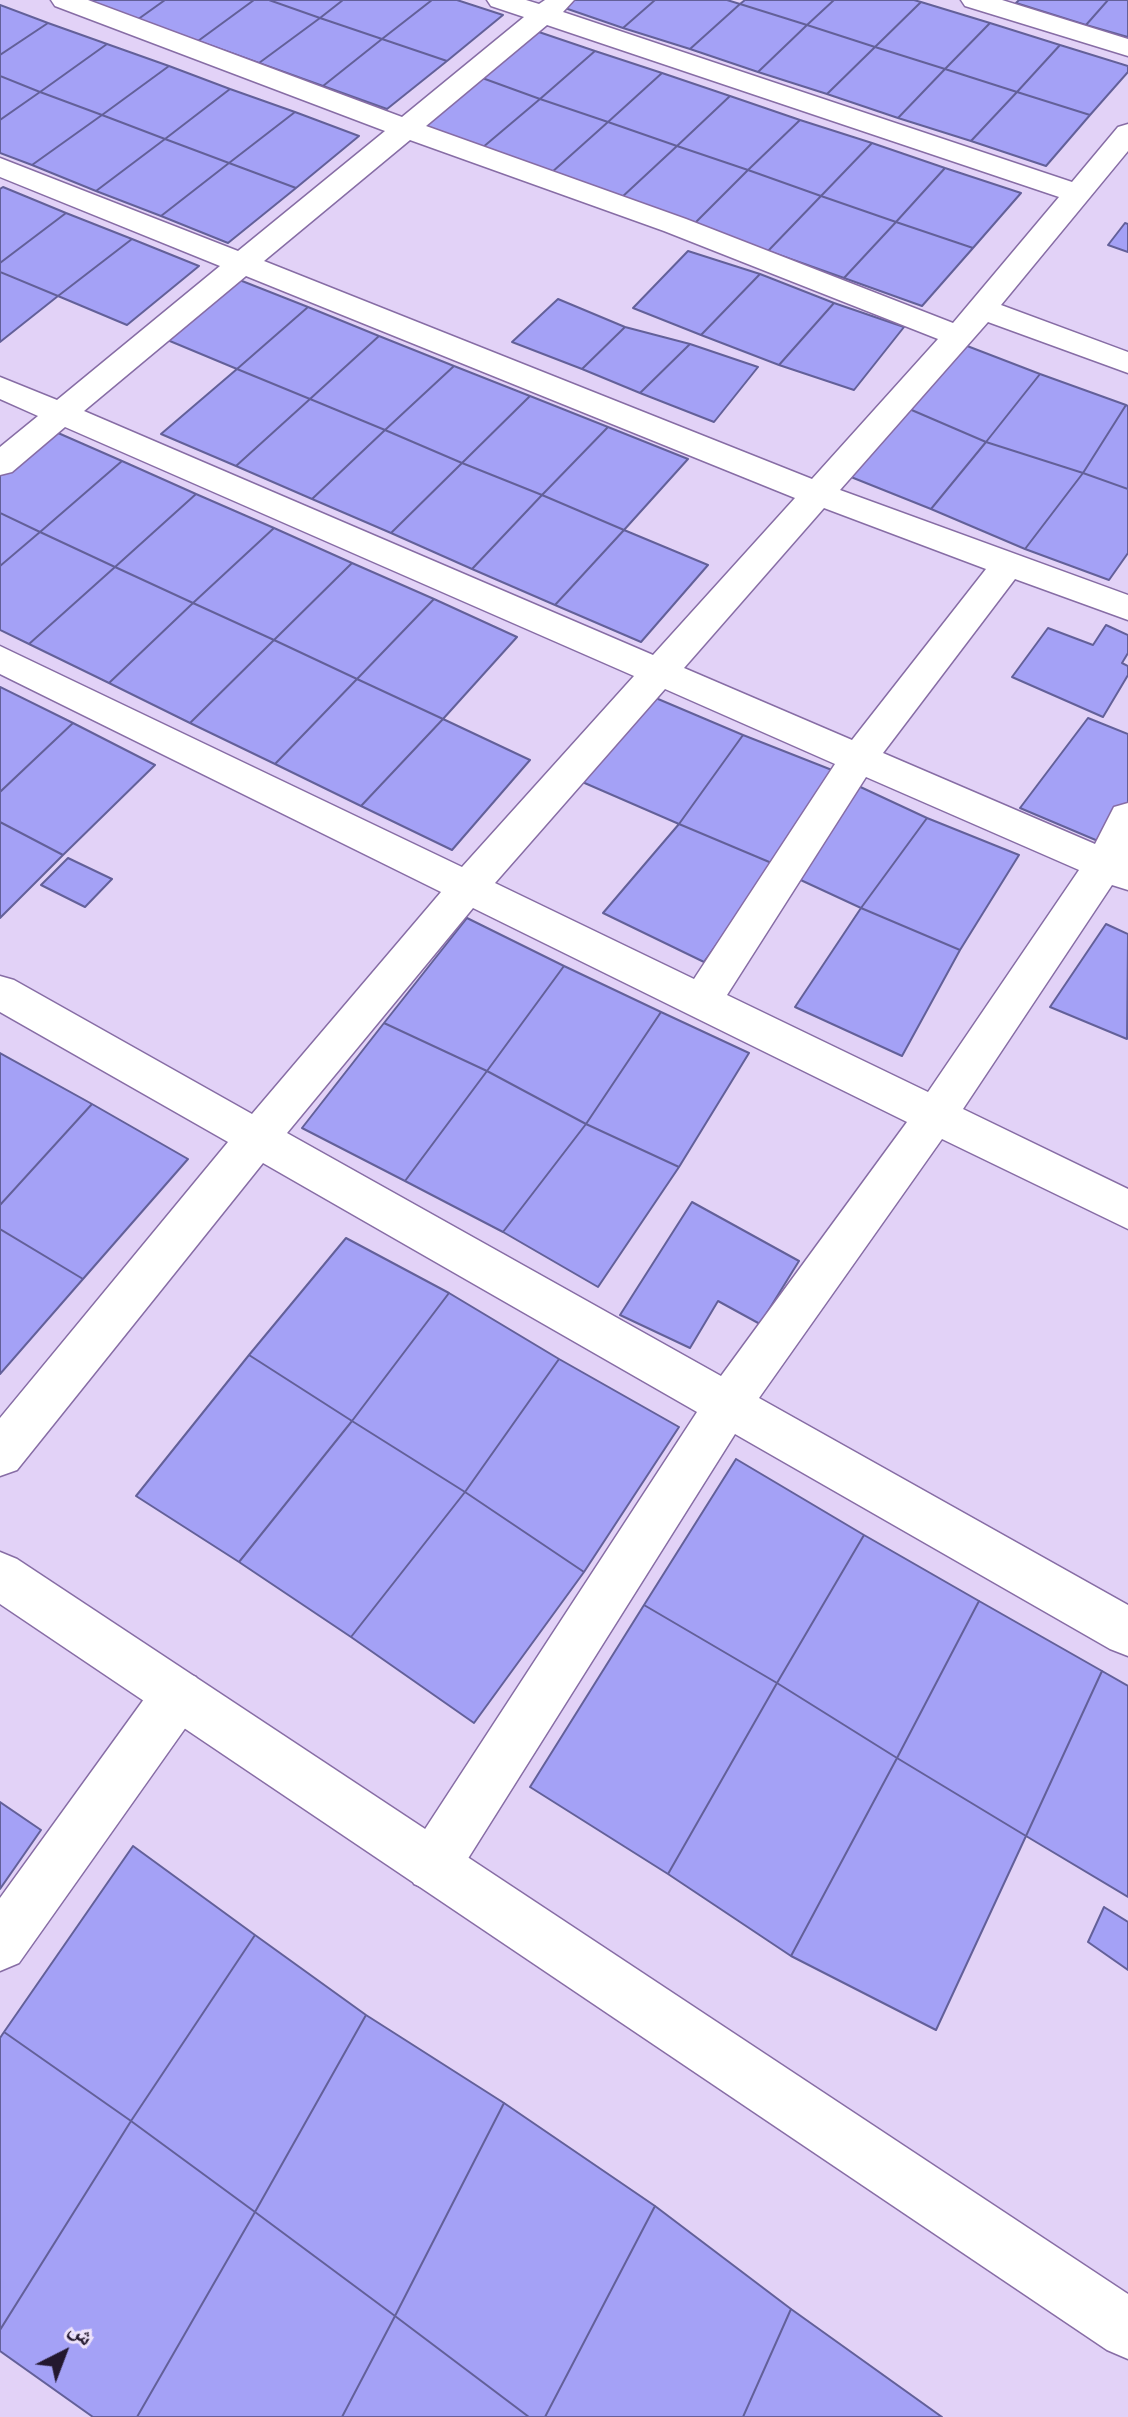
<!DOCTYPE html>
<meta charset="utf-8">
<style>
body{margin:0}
#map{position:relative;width:1128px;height:2417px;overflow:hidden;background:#e2d2f7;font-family:Overpass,"Noto Naskh Arabic",sans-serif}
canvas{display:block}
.north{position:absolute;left:24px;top:2313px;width:80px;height:80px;-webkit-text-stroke:6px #ede2fb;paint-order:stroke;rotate:42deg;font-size:22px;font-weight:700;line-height:32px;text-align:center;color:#23182e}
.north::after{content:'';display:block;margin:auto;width:28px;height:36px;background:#23182e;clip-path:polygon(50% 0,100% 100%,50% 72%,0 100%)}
</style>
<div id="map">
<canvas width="1128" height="2417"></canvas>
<div class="north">ش</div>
</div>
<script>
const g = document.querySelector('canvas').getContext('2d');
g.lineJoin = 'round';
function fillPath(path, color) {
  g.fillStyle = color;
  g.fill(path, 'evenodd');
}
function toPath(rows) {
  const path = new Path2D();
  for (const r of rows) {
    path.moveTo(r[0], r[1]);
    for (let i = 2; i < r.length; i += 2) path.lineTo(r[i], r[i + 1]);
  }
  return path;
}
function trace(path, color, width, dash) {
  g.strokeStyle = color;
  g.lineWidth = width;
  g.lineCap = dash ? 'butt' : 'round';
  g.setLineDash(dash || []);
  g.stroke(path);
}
const building = toPath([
 [82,0,165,0,137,20,82,0],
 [165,0,254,0,198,41,137,20,165,0],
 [254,0,269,0,320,18,259,63,198,41,254,0],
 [269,0,343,0,320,18,269,0],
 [343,0,432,0,382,39,320,18,343,0],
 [432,0,457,0,503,15,447,61,382,39,432,0],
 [566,0,655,0,623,28,559,6,566,0],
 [655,0,727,0,740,4,690,49,623,28,655,0],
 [745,0,834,0,807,25,740,4,745,0],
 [834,0,914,0,921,2,875,47,807,25,834,0],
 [1019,0,1108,0,1086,25,1016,3,1019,0],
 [1108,0,1128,0,1128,37,1086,25,1108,0],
 [921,2,990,23,945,69,875,47,921,2],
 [740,4,807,25,758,72,690,49,740,4],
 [0,5,48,23,0,55,0,5],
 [320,18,382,39,323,86,259,63,320,18],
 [48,23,107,44,40,92,0,76,0,55,48,23],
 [990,23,1060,45,1017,92,945,69,990,23],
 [807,25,875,47,827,94,758,72,807,25],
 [530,29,595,51,540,99,474,75,530,29],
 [382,39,447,61,387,109,323,86,382,39],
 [107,44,169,66,102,115,40,92,107,44],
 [1060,45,1128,66,1128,72,1090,115,1017,92,1060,45],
 [875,47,945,69,898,118,827,94,875,47],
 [595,51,662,73,608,122,540,99,595,51],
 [169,66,230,89,165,139,102,115,169,66],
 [945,69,1017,92,971,141,898,118,945,69],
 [662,73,730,96,677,146,608,122,662,73],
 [474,75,540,99,482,148,415,124,474,75],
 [0,76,40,92,0,120,0,76],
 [230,89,295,112,229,163,165,139,230,89],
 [40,92,102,115,32,165,0,153,0,120,40,92],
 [1017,92,1090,115,1046,166,971,141,1017,92],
 [730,96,800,120,748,170,677,146,730,96],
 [540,99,608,122,551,173,482,148,540,99],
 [295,112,359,136,296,188,229,163,295,112],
 [102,115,165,139,96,191,32,165,102,115],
 [800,120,872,143,821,196,748,170,800,120],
 [608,122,677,146,621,198,551,173,608,122],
 [165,139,229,163,161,216,96,191,165,139],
 [872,143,945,168,896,222,821,196,872,143],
 [677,146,748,170,694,224,621,198,677,146],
 [229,163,296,188,228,243,161,216,229,163],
 [945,168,1021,193,973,248,896,222,945,168],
 [748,170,821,196,768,251,694,224,748,170],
 [3,187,66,213,0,263,0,189,3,187],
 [821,196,896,222,844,278,768,251,821,196],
 [66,213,132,239,58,296,0,272,0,263,66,213],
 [896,222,973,248,922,306,844,278,896,222],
 [1125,223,1128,224,1128,252,1108,245,1125,223],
 [132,239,199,266,127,325,58,296,132,239],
 [688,251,760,274,701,335,633,308,688,251],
 [0,272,58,296,0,342,0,272],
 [760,274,834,303,779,365,701,335,760,274],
 [237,279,308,307,237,369,165,339,237,279],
 [558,299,625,327,582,369,512,342,558,299],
 [834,303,904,327,854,390,779,365,834,303],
 [308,307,379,336,310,399,237,369,308,307],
 [625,327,690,344,640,393,582,369,625,327],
 [379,336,454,366,385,430,310,399,379,336],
 [690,344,758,367,714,422,640,393,690,344],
 [962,344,1040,374,986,442,907,408,962,344],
 [454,366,530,396,462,463,385,430,454,366],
 [237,369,310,399,236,466,161,434,237,369],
 [1040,374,1126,405,1083,473,986,442,1040,374],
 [530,396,608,427,542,495,462,463,530,396],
 [310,399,385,430,312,499,236,466,310,399],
 [1126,405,1128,406,1128,489,1083,473,1126,405],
 [907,408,986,442,931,509,846,475,907,408],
 [608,427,688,459,624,530,542,495,608,427],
 [49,429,122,461,40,532,0,513,0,470,49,429],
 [385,430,462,463,391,533,312,499,385,430],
 [986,442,1083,473,1025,549,931,509,986,442],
 [122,461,196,494,115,567,40,532,122,461],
 [462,463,542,495,472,569,391,533,462,463],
 [1083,473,1128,489,1128,553,1109,580,1025,549,1083,473],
 [196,494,274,528,193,603,115,567,196,494],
 [542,495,624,530,555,605,472,569,542,495],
 [0,513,40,532,0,566,0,513],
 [274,528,352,563,274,640,193,603,274,528],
 [624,530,708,565,641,642,555,605,624,530],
 [40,532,115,567,29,644,0,630,0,566,40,532],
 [352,563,434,599,357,679,274,640,352,563],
 [115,567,193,603,109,683,29,644,115,567],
 [434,599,517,637,443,719,357,679,434,599],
 [193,603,274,640,190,723,109,683,193,603],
 [1106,625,1128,635,1128,653,1122,663,1128,666,1128,675,1103,717,1012,677,1048,628,1093,645,1106,625],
 [274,640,357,679,275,764,190,723,274,640],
 [357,679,443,719,361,806,275,764,357,679],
 [0,687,73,723,0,792,0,687],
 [651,696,743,735,679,824,580,781,651,696],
 [1088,718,1128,734,1128,845,1124,852,1020,808,1088,718],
 [443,719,530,760,452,850,361,806,443,719],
 [73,723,155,765,63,855,0,822,0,792,73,723],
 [743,735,837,772,774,864,679,824,743,735],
 [854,784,927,818,861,908,792,876,854,784],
 [927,818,1019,855,960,950,861,908,927,818],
 [0,822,63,855,0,918,0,822],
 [679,824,774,864,704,962,603,913,679,824],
 [68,858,112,879,85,907,41,885,68,858],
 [861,908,960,950,902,1056,795,1007,861,908],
 [467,918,564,966,487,1071,384,1023,467,918],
 [1106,924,1128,934,1127,1039,1050,1007,1106,924],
 [564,966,661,1012,586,1124,487,1071,564,966],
 [661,1012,749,1053,679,1167,586,1124,661,1012],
 [384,1023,487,1071,405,1181,302,1128,384,1023],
 [0,1053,92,1104,0,1205,0,1053],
 [487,1071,586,1124,503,1232,405,1181,487,1071],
 [92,1104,188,1159,83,1279,0,1229,0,1205,92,1104],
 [586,1124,679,1167,598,1287,503,1232,586,1124],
 [692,1202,799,1261,760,1324,718,1301,690,1348,620,1315,692,1202],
 [0,1229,83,1279,0,1374,0,1229],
 [346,1238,449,1293,352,1421,249,1355,346,1238],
 [449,1293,559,1359,465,1492,352,1421,449,1293],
 [249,1355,352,1421,239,1562,136,1496,249,1355],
 [559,1359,679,1427,584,1572,465,1492,559,1359],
 [352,1421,465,1492,351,1637,239,1562,352,1421],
 [736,1459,864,1535,777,1683,644,1605,736,1459],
 [465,1492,584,1572,474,1723,351,1637,465,1492],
 [864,1535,979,1601,897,1758,777,1683,864,1535],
 [979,1601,1102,1671,1026,1836,897,1758,979,1601],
 [644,1605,777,1683,668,1874,530,1787,644,1605],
 [1102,1671,1128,1686,1128,1897,1026,1836,1102,1671],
 [777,1683,897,1758,791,1956,668,1874,777,1683],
 [897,1758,1026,1836,936,2030,791,1956,897,1758],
 [0,1802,41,1830,0,1889,0,1802],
 [133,1846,255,1935,131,2121,4,2032,133,1846],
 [1104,1907,1128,1922,1128,1970,1088,1942,1104,1907],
 [255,1935,366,2015,255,2212,131,2121,255,1935],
 [366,2015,504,2103,395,2316,255,2212,366,2015],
 [4,2032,131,2121,0,2330,0,2038,4,2032],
 [504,2103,655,2206,545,2417,529,2417,395,2316,504,2103],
 [131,2121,255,2212,137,2417,93,2417,0,2351,0,2330,131,2121],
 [655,2206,791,2309,743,2417,545,2417,655,2206],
 [255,2212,395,2316,342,2417,137,2417,255,2212],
 [791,2309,942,2417,743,2417,791,2309],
 [395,2316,529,2417,342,2417,395,2316]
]);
const minor = toPath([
 [51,0,88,0,402,117,524,17,491,6,487,0,526,0,539,4,545,0,574,0,563,12,1072,182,1118,127,1128,124,1128,151,1001,305,1128,352,1128,373,988,322,840,490,1128,595,1128,620,1015,579,883,753,1095,844,1114,807,1128,803,1128,890,1112,885,963,1109,1128,1189,1128,1229,942,1139,759,1398,1128,1605,1128,1656,1110,1649,735,1434,452,1884,433,1892,414,1884,406,1865,414,1846,697,1412,263,1163,17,1470,0,1476,0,1418,228,1142,0,1012,0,976,14,980,252,1114,441,892,0,674,0,646,462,867,634,676,65,427,12,472,0,475,0,447,38,416,0,399,0,377,57,400,220,266,0,177,0,158,238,251,385,131,55,6,51,0],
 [547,25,1059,197,953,323,686,219,426,126,547,25],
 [410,140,664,231,938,339,812,479,264,261,410,140],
 [246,276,795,498,653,655,84,411,246,276],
 [824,508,986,569,852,740,684,668,824,508],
 [665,689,835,764,694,979,495,883,665,689],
 [866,777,1079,870,928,1092,727,995,866,777],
 [473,908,907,1122,721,1376,287,1133,473,908],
 [961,0,1002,0,1128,39,1128,56,965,6,961,0],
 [178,1670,196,1677,204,1695,196,1713,19,1963,0,1971,0,1898,160,1677,178,1670]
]);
const tertiary = toPath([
 [0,1552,17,1559,1128,2294,1128,2359,1107,2350,0,1604,0,1552]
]);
fillPath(building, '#a4a1f6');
trace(building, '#636099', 2);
trace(minor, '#876da5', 3);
trace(tertiary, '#876da5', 3);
fillPath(minor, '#fff');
fillPath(tertiary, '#fff');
</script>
